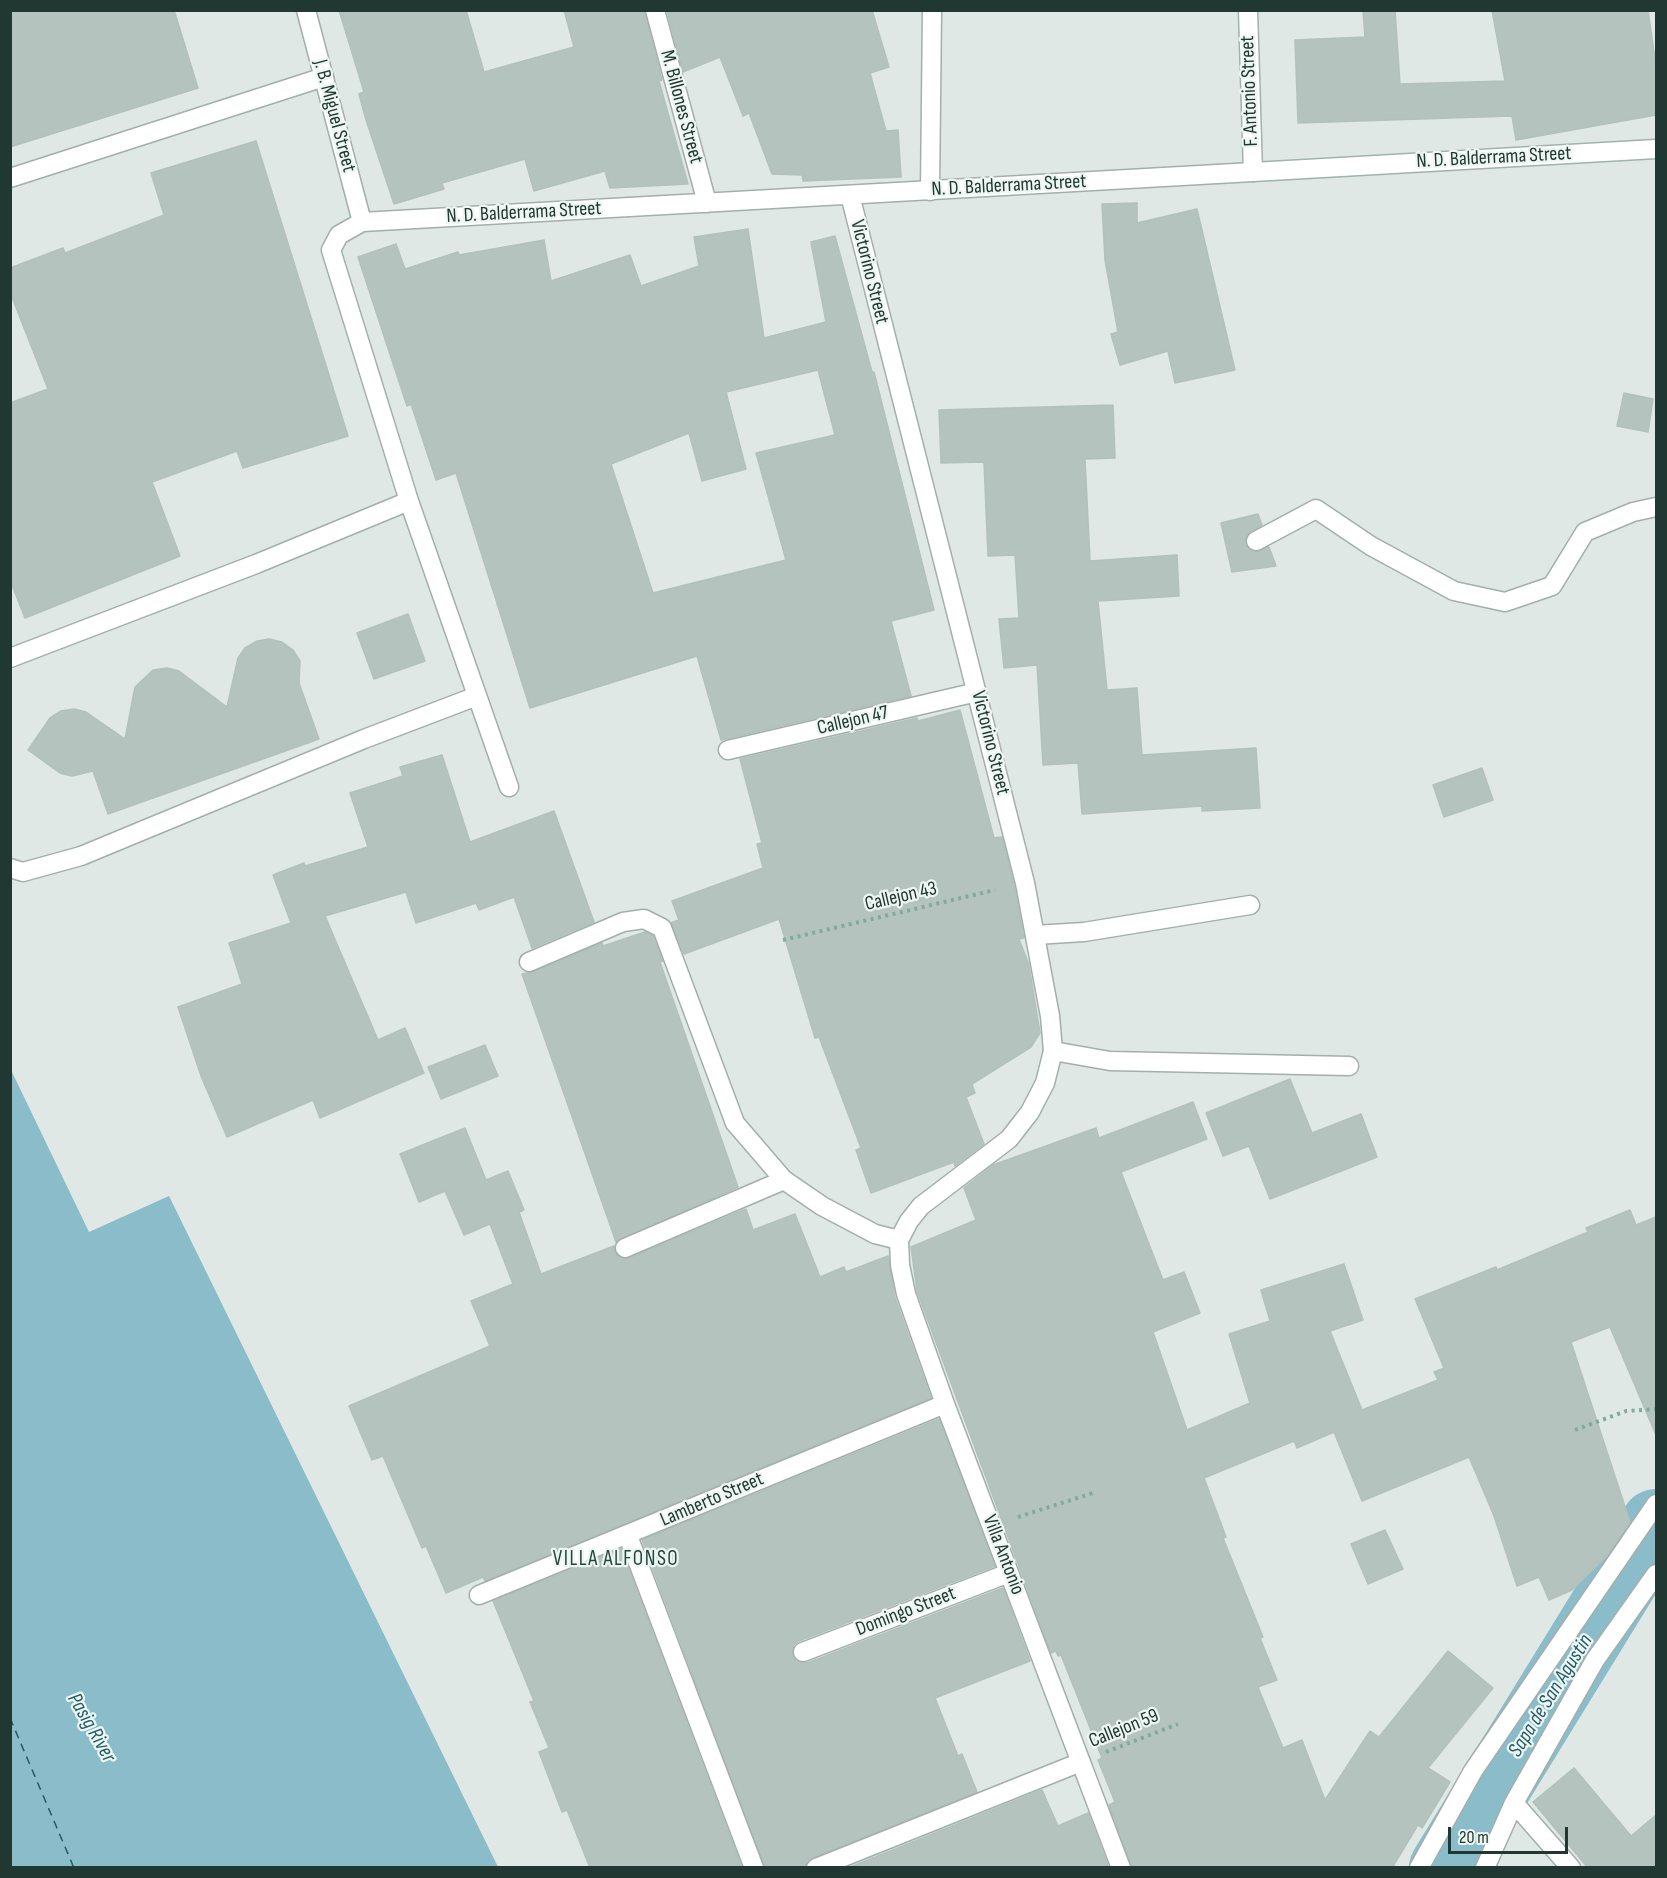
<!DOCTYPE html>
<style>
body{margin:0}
#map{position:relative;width:1667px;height:1878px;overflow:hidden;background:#dfe8e5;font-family:"Sofia Sans Condensed",sans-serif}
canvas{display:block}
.frame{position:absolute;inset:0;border:12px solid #213732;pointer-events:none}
.scale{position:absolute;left:1448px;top:1827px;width:120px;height:27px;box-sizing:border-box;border:3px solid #213732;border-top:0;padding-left:8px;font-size:18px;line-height:21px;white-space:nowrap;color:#213732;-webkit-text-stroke:4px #eef6f2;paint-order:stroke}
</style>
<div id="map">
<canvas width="1667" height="1878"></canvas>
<div class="frame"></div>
<div class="scale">20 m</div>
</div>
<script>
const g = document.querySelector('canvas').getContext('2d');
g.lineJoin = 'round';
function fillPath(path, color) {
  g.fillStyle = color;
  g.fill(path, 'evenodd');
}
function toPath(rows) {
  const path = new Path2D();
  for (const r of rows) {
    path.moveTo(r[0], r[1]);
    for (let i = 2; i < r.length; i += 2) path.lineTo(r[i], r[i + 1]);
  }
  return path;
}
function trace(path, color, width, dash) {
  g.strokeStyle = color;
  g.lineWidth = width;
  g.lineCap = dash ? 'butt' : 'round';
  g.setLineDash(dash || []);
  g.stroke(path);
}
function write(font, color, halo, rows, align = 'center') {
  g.font = font + ' "Sofia Sans Condensed",sans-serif';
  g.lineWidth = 4.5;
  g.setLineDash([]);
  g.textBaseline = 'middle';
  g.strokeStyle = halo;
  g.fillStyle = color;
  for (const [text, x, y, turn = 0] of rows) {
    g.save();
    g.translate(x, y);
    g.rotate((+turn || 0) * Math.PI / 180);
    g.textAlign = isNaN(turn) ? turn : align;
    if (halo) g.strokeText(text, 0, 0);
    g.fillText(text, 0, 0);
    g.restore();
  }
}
const water = toPath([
 [11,1070,89,1232,169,1196,498,1867,11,1867]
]);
const river = toPath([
 [1445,1868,1656,1525]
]);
const ferry = toPath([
 [10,1718,74,1868]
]);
const building = toPath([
 [10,10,174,10,198,88,10,147,10,10],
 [339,10,466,10,484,72,574,47,564,10,644,10,662,80,659,81,688,184,610,188,605,171,534,191,525,159,442,183,444,189,394,204,366,120,359,94,364,92,339,10],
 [667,10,872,10,889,67,870,73,886,131,898,130,901,177,803,181,802,175,772,174,749,113,743,116,720,57,683,72,667,10],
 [1363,10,1395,10,1400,84,1505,81,1492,10,1648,10,1656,66,1656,115,1516,140,1512,116,1298,123,1295,40,1365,37,1363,10],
 [256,141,348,436,243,468,237,451,152,482,180,556,25,618,10,580,10,403,48,389,10,292,10,268,63,248,65,253,164,215,151,173,256,141],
 [1137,203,1137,223,1197,209,1235,370,1175,383,1168,351,1120,365,1111,334,1118,332,1105,260,1102,204,1137,203],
 [748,229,764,338,826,322,811,242,835,236,872,372,874,372,934,610,891,621,911,696,721,740,697,656,530,708,456,473,436,480,411,404,407,406,358,257,396,244,405,269,458,252,459,255,544,240,551,281,630,255,641,286,699,266,694,237,748,229],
 [818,370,835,435,756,453,786,560,653,593,611,464,689,433,702,481,746,469,726,392,818,370],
 [1624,393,1653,399,1648,432,1617,426,1624,393],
 [1113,405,1115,458,1085,459,1090,561,1177,555,1179,596,1098,601,1107,690,1137,688,1142,755,1256,748,1260,808,1202,811,1202,806,1082,814,1078,763,1043,765,1037,665,1004,668,999,619,1019,618,1015,555,988,556,984,462,941,463,939,410,1113,405],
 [1258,514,1262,525,1247,535,1246,546,1255,552,1269,547,1276,566,1232,572,1221,523,1258,514],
 [408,614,425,661,374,679,357,633,408,614],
 [269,639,282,642,293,650,300,661,299,683,319,739,108,814,93,771,72,776,60,773,28,750,50,718,61,711,74,709,86,712,125,739,135,687,153,670,167,668,179,671,227,707,238,658,245,648,257,641,269,639],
 [960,710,994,838,1002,837,1014,885,1024,938,1019,939,1029,965,1040,1033,1031,1047,972,1084,975,1093,966,1097,984,1144,955,1166,954,1162,871,1193,856,1150,861,1148,819,1037,815,1038,779,919,684,954,671,923,679,920,672,901,763,868,757,844,762,843,740,759,917,718,918,721,960,710],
 [442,755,470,842,554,811,594,922,532,948,514,897,479,910,476,903,416,923,406,892,325,916,378,1040,405,1028,424,1073,320,1118,313,1100,227,1137,201,1076,178,1007,242,984,229,943,291,923,273,875,304,863,305,866,368,847,350,793,403,776,400,767,442,755],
 [1482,768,1493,800,1444,817,1433,785,1482,768],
 [645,932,653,936,663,961,660,962,738,1187,616,1242,522,974,533,972,602,943,603,946,645,932],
 [485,1045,498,1076,441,1099,428,1067,485,1045],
 [1290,1079,1312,1133,1361,1114,1377,1157,1270,1199,1249,1146,1223,1156,1206,1113,1290,1079],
 [1193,1102,1207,1139,1121,1172,1163,1280,1184,1272,1200,1313,1153,1332,1187,1430,1250,1403,1229,1334,1270,1321,1261,1290,1344,1264,1363,1320,1330,1331,1362,1410,1438,1380,1434,1372,1444,1368,1415,1299,1496,1267,1497,1270,1588,1232,1586,1228,1630,1210,1636,1225,1656,1217,1656,1435,1610,1327,1571,1342,1630,1522,1606,1557,1572,1590,1549,1600,1539,1577,1517,1586,1494,1516,1469,1457,1362,1501,1334,1432,1297,1448,1294,1441,1204,1478,1226,1537,1223,1538,1263,1637,1260,1638,1277,1680,1258,1687,1283,1748,1302,1740,1325,1800,1370,1731,1379,1737,1448,1651,1493,1688,1428,1768,1450,1782,1422,1828,1418,1825,1392,1868,1132,1868,1109,1805,1115,1802,1098,1760,1102,1758,1061,1655,1058,1656,1056,1651,1051,1653,917,1291,911,1247,976,1220,964,1188,993,1165,1096,1128,1099,1138,1193,1102],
 [465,1128,486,1180,508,1171,524,1210,519,1212,541,1274,614,1246,618,1257,629,1258,746,1209,753,1230,795,1214,820,1277,844,1267,846,1272,888,1256,895,1298,931,1398,485,1581,483,1577,446,1593,426,1546,422,1548,383,1456,372,1460,349,1406,490,1346,471,1301,513,1284,490,1224,464,1235,445,1191,419,1202,400,1154,465,1128],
 [939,1419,995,1566,799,1641,794,1645,792,1655,796,1661,807,1663,1003,1588,1030,1661,935,1698,958,1756,962,1754,977,1792,812,1858,805,1868,765,1868,642,1540,939,1419],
 [1385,1530,1403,1569,1368,1584,1351,1544,1385,1530],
 [621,1549,742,1868,590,1868,567,1810,562,1812,539,1752,549,1748,530,1702,534,1701,493,1601,621,1549],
 [1574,1768,1631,1836,1656,1815,1656,1868,1588,1868,1533,1802,1574,1768],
 [1042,1790,1058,1826,1088,1813,1109,1868,848,1868,1042,1790]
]);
const path = toPath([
 [783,940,995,890],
 [1575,1430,1626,1411,1656,1409],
 [1018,1517,1096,1492],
 [1106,1752,1178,1724]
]);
const lane = toPath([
 [10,178,324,77],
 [930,191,932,10],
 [362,222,339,235,331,250,409,501,509,787],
 [1256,541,1316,509,1371,546,1454,591,1505,602,1552,586,1585,532,1633,512,1656,507],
 [10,658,256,564,409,501],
 [10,868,23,872,81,856,364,739,477,696],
 [1035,935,1084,932,1250,905],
 [529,962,623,922,644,919,662,928,735,1123,784,1180,822,1206,875,1234,899,1240],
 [1053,1051,1110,1061,1349,1066],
 [625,1248,784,1180]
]);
const street = toPath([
 [306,10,362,222,1253,172],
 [655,10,707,203],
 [850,195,1025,883,1050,1016,1053,1051,1045,1083,1030,1112,1009,1139,921,1206,909,1221,899,1240,900,1265,906,1294,945,1404,1121,1868],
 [728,750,977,692],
 [628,1536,754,1868],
 [479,1595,945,1404],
 [803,1652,1009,1573],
 [1514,1803,1571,1868],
 [816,1868,1081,1762],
 [1419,1868,1473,1771,1656,1504],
 [1485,1868,1514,1803,1595,1660,1656,1574]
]);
const secondary = toPath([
 [1248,10,1253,172,1656,149]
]);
const streetNames = [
 ["F. Antonio Street",1250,91,-92],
 ["M. Billones Street",681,107,75],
 ["J. B. Miguel Street",334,116,75],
 ["N. D. Balderrama Street",1494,158,-3],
 ["N. D. Balderrama Street",1009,186,-3],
 ["N. D. Balderrama Street",524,213,-3],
 ["Victorino Street",869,272,76],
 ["Callejon 47",853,721,-13],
 ["Victorino Street",990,743,76],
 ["Callejon 43",901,897,-13],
 ["Lamberto Street",712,1500,-23],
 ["Villa Antonio",1003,1555,69],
 ["Domingo Street",906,1612,-21],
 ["Callejon 59",1124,1729,-22]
];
const neighbourhoodNames = [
 ["VILLA ALFONSO",616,1560]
];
const waterNames = [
 ["Sapa de San Agustin",1551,1696,-58],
 ["Pasig River",91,1728,60]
];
fillPath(water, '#8bbcc9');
trace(river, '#8bbcc9', 72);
trace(ferry, '#225c6c', 1.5, [8, 6]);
fillPath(building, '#b4c3be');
trace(building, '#b2c1bc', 1.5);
trace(lane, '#a2afac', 21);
trace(street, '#a2afac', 21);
trace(secondary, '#9fb3ad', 21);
trace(path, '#82a99f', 4, [3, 4.5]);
trace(lane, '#fff', 18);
trace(street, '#fff', 18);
trace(secondary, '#fff', 18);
write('20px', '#213732', '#eef6f2', streetNames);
g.letterSpacing = '1.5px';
write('21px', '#20463f', '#eef6f2', neighbourhoodNames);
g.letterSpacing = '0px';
write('italic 21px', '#225c6c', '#eef6f2', waterNames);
</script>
